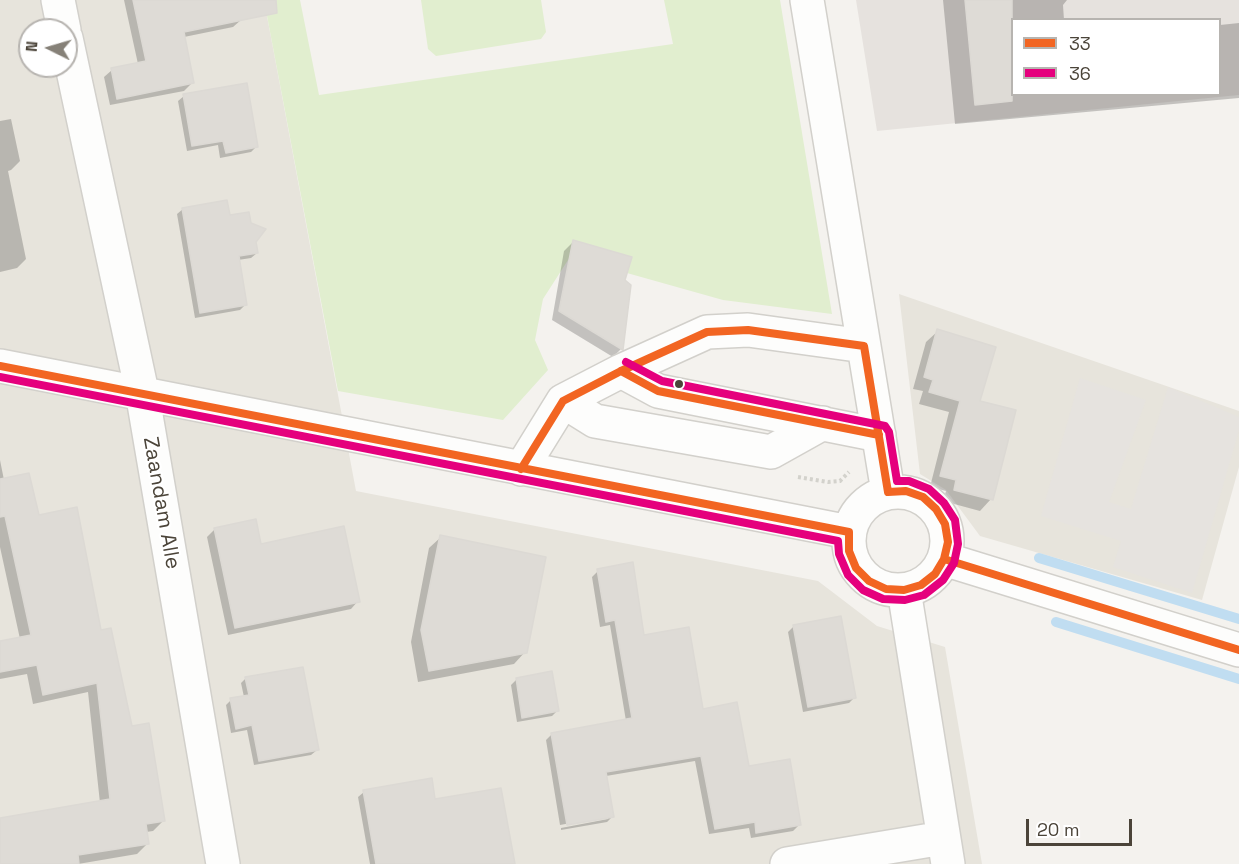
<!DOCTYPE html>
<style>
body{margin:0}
#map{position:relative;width:1239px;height:864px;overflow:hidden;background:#f4f2ee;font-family:"Space Grotesk",sans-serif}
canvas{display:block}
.legend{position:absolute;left:1011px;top:18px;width:210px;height:78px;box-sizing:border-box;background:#fff;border:2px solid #b7b4b0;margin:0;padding:8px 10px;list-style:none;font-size:18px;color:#4b4439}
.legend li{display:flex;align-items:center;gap:12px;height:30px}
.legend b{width:30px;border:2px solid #b7b4b0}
.north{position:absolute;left:18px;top:18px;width:60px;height:60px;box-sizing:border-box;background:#fff;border:2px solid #b7b4b0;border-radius:50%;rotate:275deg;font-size:16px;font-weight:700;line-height:24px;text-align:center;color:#4b4439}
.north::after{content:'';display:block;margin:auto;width:21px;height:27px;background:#868178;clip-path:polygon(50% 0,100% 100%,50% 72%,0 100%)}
.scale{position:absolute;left:1026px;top:819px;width:106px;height:27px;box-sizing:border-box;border:3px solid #4b4439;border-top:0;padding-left:8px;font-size:18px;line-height:21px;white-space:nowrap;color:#4b4439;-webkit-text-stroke:4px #fff;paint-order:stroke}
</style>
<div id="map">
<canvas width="1239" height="864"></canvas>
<ul class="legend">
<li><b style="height:8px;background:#f26522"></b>33</li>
<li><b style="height:8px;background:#e5007d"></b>36</li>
</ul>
<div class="north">N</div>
<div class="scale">20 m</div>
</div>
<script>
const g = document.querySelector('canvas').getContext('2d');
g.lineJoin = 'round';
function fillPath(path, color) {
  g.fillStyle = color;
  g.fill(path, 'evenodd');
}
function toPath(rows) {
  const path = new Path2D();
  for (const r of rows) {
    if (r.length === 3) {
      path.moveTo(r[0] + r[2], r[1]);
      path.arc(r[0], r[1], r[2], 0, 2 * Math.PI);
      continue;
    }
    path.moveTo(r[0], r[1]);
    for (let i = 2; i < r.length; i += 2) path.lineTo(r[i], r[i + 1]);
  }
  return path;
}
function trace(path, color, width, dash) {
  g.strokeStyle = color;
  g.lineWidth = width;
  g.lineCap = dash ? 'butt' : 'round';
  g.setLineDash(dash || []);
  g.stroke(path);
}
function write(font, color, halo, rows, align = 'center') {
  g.font = font + ' "Space Grotesk",sans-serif';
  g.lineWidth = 4.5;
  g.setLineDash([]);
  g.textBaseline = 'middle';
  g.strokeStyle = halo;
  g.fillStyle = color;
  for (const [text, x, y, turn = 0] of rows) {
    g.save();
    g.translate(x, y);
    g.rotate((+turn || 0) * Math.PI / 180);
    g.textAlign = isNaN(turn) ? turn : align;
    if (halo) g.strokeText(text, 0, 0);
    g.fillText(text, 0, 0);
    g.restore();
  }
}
const residential = toPath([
 [0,0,264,0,356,491,818,581,877,626,945,647,982,864,0,864],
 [30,30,66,30,66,66,30,66],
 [899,294,1239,411,1239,467,1202,600,980,536,946,490,920,474]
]);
const industrial = toPath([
 [856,0,1239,0,1239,95,877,131],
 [1012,20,1220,20,1220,94,1012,94]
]);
const green = toPath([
 [264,0,300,0,319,95,673,44,664,0,780,0,832,314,723,300,570,257,543,299,535,340,548,370,503,420,338,391],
 [421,0,541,0,546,32,541,39,436,56,428,49]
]);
const parking = toPath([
 [1080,378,1146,400,1109,502,1131,509,1168,387,1239,417,1239,430,1192,593,1113,567,1121,541,1041,516]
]);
const shadow = toPath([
 [124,0,237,0,241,20,233,27,184,37,192,83,184,91,110,105,104,77,112,70,138,64],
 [943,0,1067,0,1063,5,1064,20,1012,20,1012,94,1220,94,1220,25,1239,23,1239,98,955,124],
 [184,96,256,147,251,152,220,158,218,145,187,151,178,101],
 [11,119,20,161,11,170,8,171,26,259,17,268,0,272,0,121],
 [183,209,228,217,255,242,257,253,251,258,238,260,245,305,240,310,195,318,177,214],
 [573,242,630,286,621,349,613,357,552,320,564,251],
 [938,331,978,402,991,499,980,511,943,501,946,491,930,487,949,412,919,404,923,391,913,389,926,342],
 [0,460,4,480,38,517,100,632,163,821,153,831,146,832,147,844,137,854,78,864,0,864,0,819,100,803,88,692,33,704,27,674,0,679,0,642,20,639,0,547],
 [215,529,260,545,358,601,351,609,228,635,207,537],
 [441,537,525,652,514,664,418,682,411,642,429,548],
 [598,571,643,637,701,711,799,825,793,831,751,838,749,828,709,834,695,761,606,776,613,816,607,822,561,830,561,828,608,819,608,816,560,825,546,740,552,734,626,721,610,625,600,627,592,577],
 [794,626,854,698,849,703,803,712,788,632],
 [246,678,317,750,311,755,254,765,247,730,231,733,226,705,231,700,244,697,241,683],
 [517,679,557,711,552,716,517,722,511,685],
 [364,792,434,801,513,864,370,864,358,797]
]);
const stream = toPath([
 [1039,558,1239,619],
 [1056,622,1239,679]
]);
const building = toPath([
 [133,0,276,0,277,13,184,32,194,83,117,99,111,68,146,61,133,0],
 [965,0,1012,0,1012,101,975,105,965,0],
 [247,83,258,147,226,153,223,141,192,146,183,94,247,83],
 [227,200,230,215,249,212,251,223,266,229,256,242,258,253,239,256,247,305,200,313,182,208,227,200],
 [573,240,632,257,625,280,631,285,623,350,559,311,573,240],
 [937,329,996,347,980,401,1016,410,993,500,954,490,956,480,940,476,960,401,929,392,933,380,924,377,937,329],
 [29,473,39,515,77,507,101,630,111,628,132,726,149,723,165,821,146,824,149,844,78,855,79,864,0,864,0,818,110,799,97,683,43,695,37,665,0,672,0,641,31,635,5,516,0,517,0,479,29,473],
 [256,519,261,544,344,526,360,602,235,628,214,528,256,519],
 [440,535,546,557,527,653,429,671,421,630,440,535],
 [633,562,644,635,689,627,703,709,737,702,749,766,790,759,801,825,756,833,755,822,715,829,701,756,606,772,614,817,567,825,551,733,632,718,615,620,606,622,597,569,633,562],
 [841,616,856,698,808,707,793,625,841,616],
 [303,667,319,750,259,761,252,725,236,729,230,698,249,695,245,677,303,667],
 [552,671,559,711,522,718,516,678,552,671],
 [432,778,435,799,501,788,515,864,376,864,363,790,432,778]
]);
const path = toPath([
 [798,477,828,482,840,481,849,472]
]);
const minor = toPath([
 [58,0,64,30],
 [807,0,888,492],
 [66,38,142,392,223,864],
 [0,366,849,532],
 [621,371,658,391,879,435],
 [563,401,595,421,771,452,823,423],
 [521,469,563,401,621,371,707,332,748,330,864,346],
 [898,541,49],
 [944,559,1239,650],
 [904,590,948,864],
 [787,864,943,838]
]);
const bus1 = toPath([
 [0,366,849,532,849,551,856,568,869,581,886,589,904,590,921,585,935,574,944,559,948,542,945,524,936,509,923,497,906,491,888,492],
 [621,371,658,391,879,435],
 [521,469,563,401,621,371,707,332,748,330,864,346,888,492],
 [944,559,1239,650]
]);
const bus2 = toPath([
 [0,377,838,541,839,554,848,575,863,590,883,599,905,600,924,595,943,580,954,563,958,544,955,520,944,503,929,489,909,481,897,481,889,432,885,426,662,381,626,362]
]);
const markers = [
 [679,384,5,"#4b4439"]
];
const streetNames = [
 ["Zaandam Alle",161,503,80]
];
fillPath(residential, '#e7e4dc');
fillPath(industrial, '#e6e2de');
fillPath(green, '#e1eecf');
fillPath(parking, '#e6e3df');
fillPath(shadow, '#0003');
trace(stream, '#c0ddf1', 10);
fillPath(building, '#dedbd6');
trace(building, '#dcd9d4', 1.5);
trace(minor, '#d2d0cb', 36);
trace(path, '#d3d2cc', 4, [3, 3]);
trace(minor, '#fdfdfc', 33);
trace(bus1, '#f26522', 8);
trace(bus2, '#e5007d', 8);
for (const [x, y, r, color] of markers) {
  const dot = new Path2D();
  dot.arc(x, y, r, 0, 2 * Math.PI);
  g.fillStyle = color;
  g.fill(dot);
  trace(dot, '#fff', 2);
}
write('21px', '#4b4439', '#fff', streetNames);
</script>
